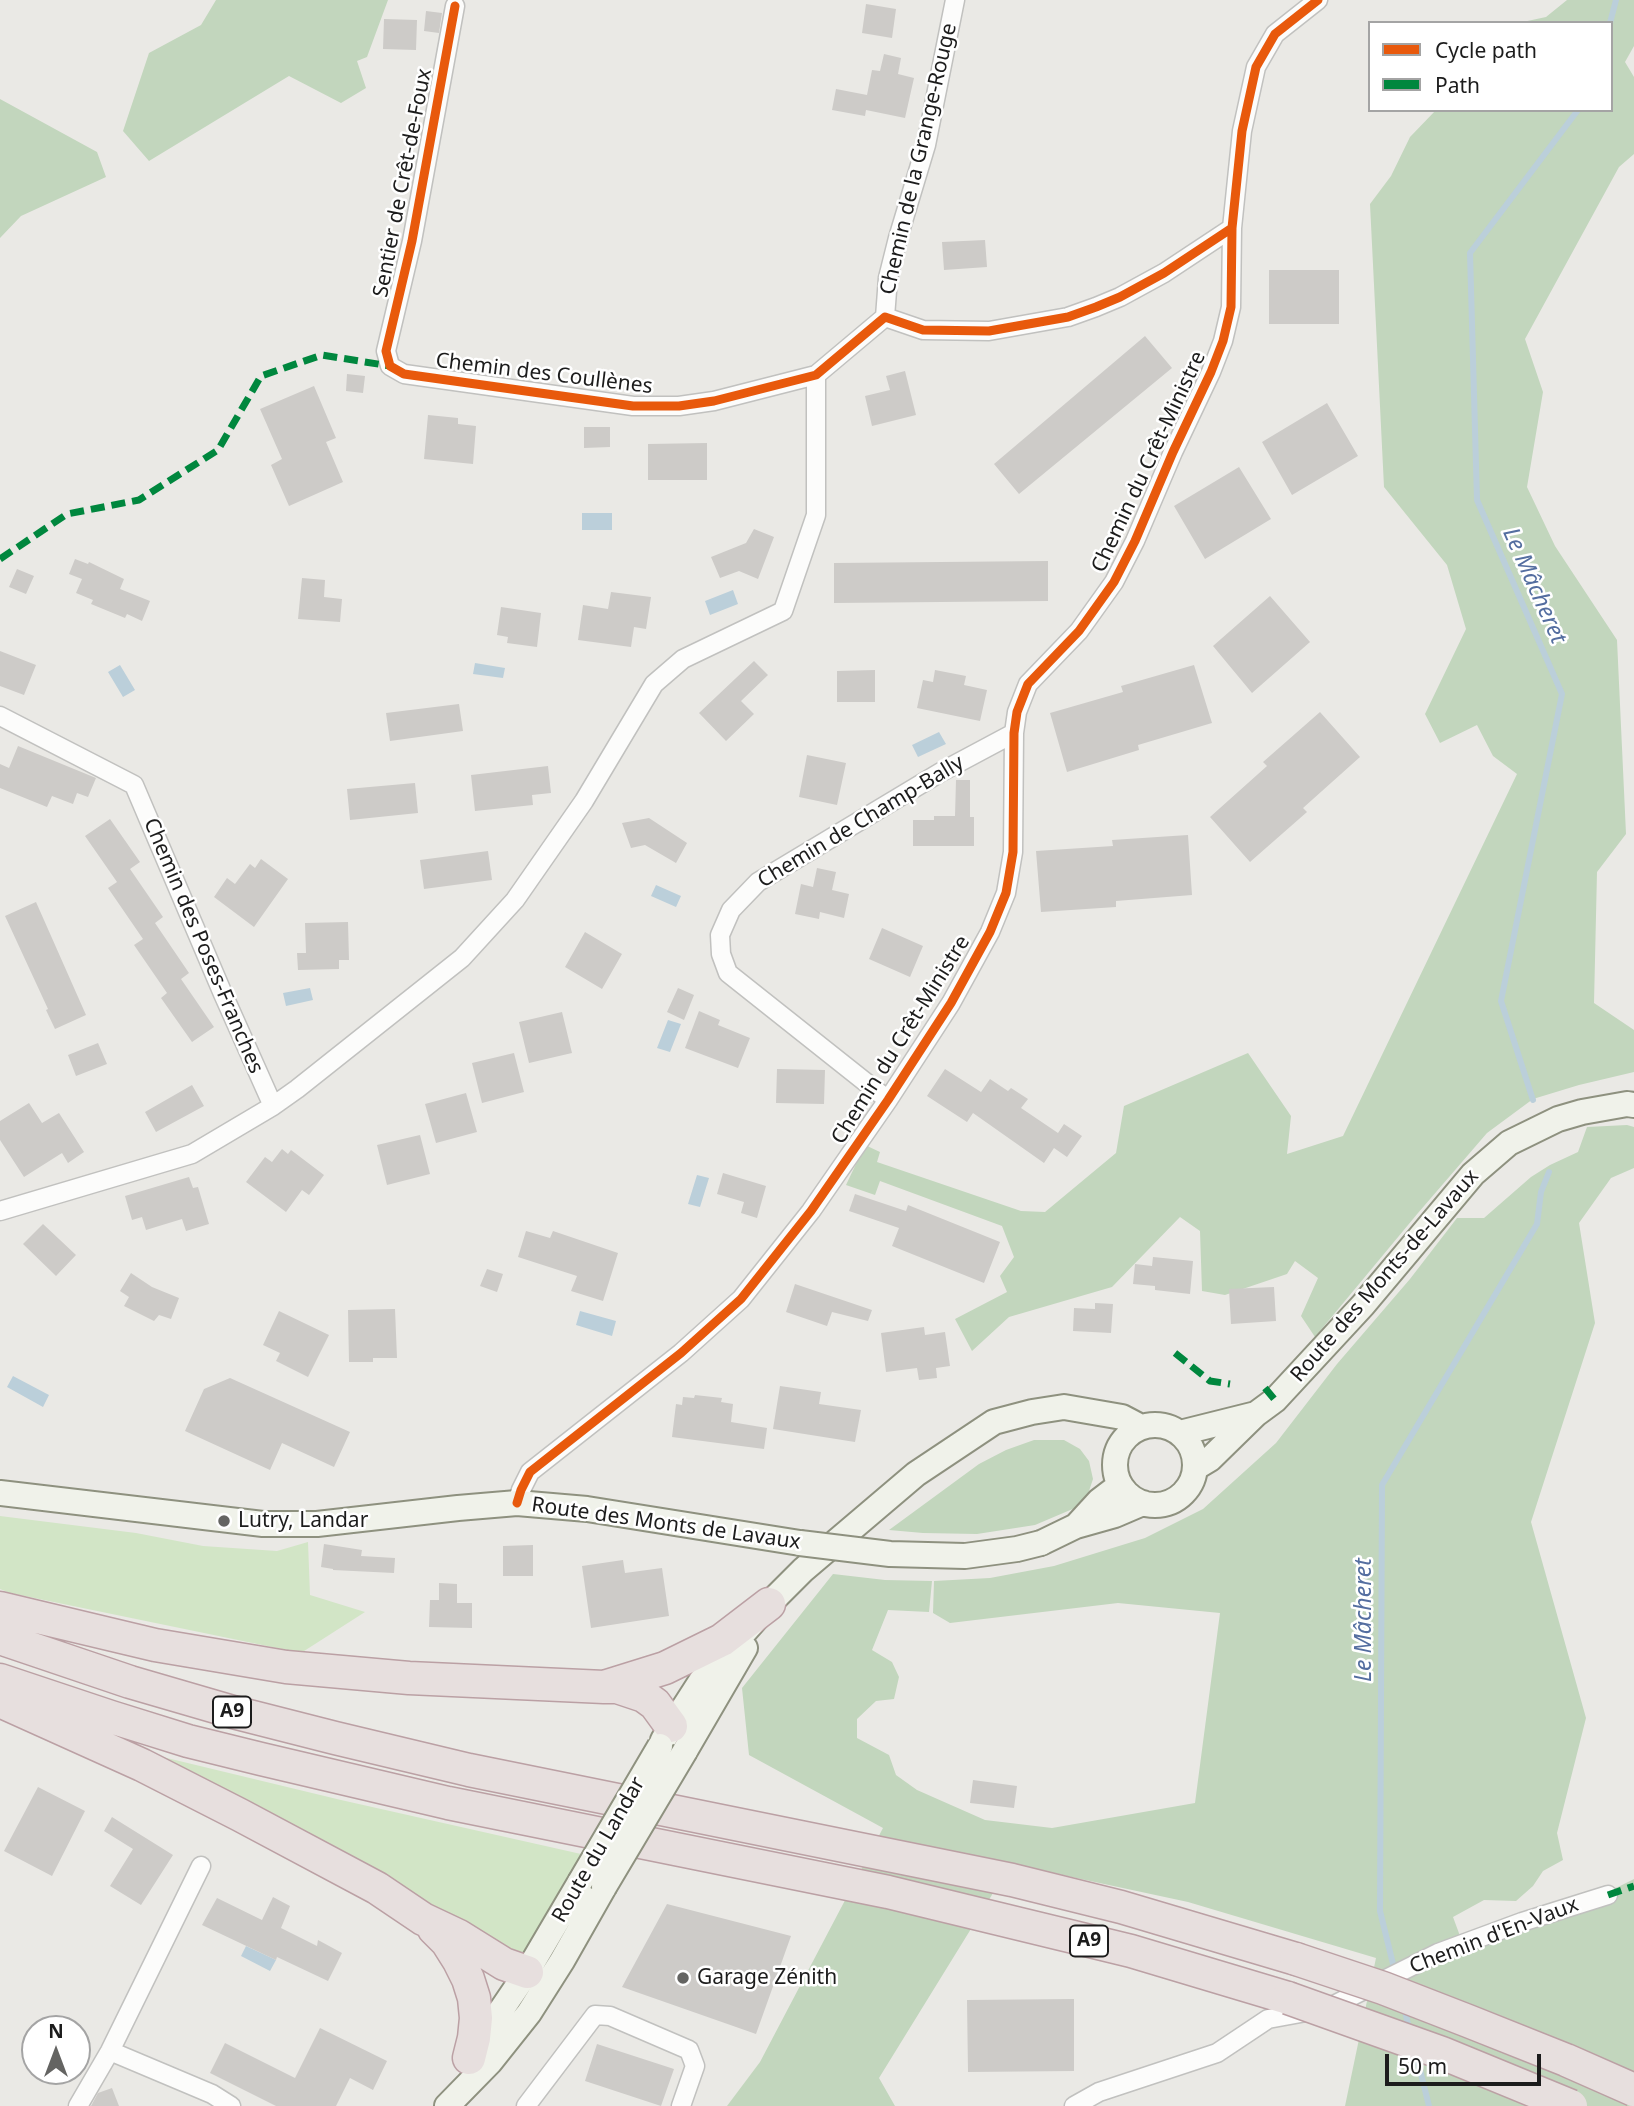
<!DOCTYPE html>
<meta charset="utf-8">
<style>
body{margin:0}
#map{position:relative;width:1634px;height:2106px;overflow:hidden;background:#eae9e5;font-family:"Noto Sans",sans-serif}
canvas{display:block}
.legend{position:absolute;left:1368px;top:21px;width:245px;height:91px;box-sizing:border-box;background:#fff;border:2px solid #a4a4a4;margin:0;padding:9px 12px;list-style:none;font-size:21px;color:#1c1c1c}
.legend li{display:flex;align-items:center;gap:14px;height:35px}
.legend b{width:35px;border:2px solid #a4a4a4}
.north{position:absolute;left:21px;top:2015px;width:70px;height:70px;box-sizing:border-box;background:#fff;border:2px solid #a4a4a4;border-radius:50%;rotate:0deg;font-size:19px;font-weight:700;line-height:28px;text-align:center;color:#1c1c1c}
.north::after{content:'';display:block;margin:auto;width:24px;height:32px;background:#646462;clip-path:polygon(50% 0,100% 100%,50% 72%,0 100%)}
.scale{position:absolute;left:1385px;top:2054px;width:156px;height:32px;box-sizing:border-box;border:4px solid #1c1c1c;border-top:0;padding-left:9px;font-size:21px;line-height:24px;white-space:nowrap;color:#1c1c1c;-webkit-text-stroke:5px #fff;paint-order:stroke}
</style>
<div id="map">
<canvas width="1634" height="2106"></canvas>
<ul class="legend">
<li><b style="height:9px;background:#e8590c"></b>Cycle path</li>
<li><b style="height:9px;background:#00873e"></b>Path</li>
</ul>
<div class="north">N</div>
<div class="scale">50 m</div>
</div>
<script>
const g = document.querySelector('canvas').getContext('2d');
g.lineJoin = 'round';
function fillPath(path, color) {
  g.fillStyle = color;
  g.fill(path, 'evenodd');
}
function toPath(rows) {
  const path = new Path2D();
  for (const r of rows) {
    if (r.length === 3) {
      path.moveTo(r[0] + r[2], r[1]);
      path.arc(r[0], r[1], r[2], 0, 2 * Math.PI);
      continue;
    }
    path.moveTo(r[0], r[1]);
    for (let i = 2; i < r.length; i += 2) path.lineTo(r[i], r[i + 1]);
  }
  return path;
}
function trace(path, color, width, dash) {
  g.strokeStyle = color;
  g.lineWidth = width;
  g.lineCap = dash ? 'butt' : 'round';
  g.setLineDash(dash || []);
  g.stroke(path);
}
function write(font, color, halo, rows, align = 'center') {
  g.font = font + ' "Noto Sans",sans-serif';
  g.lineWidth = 5;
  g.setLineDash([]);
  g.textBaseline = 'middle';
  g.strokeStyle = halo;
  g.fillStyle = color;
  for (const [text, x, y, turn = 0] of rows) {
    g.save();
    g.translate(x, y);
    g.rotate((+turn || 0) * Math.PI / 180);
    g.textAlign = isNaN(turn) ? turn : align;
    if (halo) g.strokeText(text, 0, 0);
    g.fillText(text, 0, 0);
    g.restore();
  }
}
const grass = toPath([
 [0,1516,136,1533,203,1546,277,1551,308,1542,310,1595,365,1612,301,1653,10,1593,0,1589],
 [142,1752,341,1800,581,1854,552,1908,520,1962]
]);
const forest = toPath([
 [216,0,388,0,367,57,357,61,366,88,341,103,289,76,149,161,123,131,149,53,201,25],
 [1567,0,1634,0,1634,46,1625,62,1634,77,1634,154,1619,167,1525,339,1543,392,1527,487,1555,546,1617,640,1626,834,1597,872,1594,1003,1634,1030,1634,1072,1579,1085,1533,1099,1487,1133,1418,1213,1315,1337,1301,1316,1318,1278,1295,1261,1287,1274,1225,1295,1202,1291,1200,1231,1180,1217,1112,1287,1009,1317,972,1351,955,1319,1007,1292,1000,1276,1014,1257,1002,1226,880,1181,875,1195,846,1185,865,1145,880,1152,877,1162,1021,1211,1045,1212,1116,1153,1124,1106,1248,1053,1291,1116,1287,1154,1343,1136,1517,774,1493,756,1477,725,1440,743,1425,714,1466,629,1447,565,1384,487,1370,204,1391,176,1410,137,1436,110,1611,110,1611,23,1518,23,1546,17],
 [0,99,97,152,106,177,21,216,0,238],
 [1627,1125,1634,1127,1634,1168,1611,1178,1579,1223,1595,1323,1531,1522,1586,1718,1557,1833,1563,1860,1543,1871,1533,1886,1516,1901,1484,1900,1453,1917,1467,1955,1536,1914,1618,1887,1634,1879,1634,2106,1345,2106,1376,1958,1188,1902,1011,1864,879,2078,895,2106,727,2106,760,2062,883,1828,749,1755,742,1688,833,1574,885,1580,932,1581,929,1612,888,1610,872,1650,892,1662,899,1677,894,1699,876,1701,857,1719,857,1738,889,1755,896,1775,917,1790,985,1820,1052,1828,1195,1803,1220,1613,1118,1603,950,1623,933,1613,934,1581,990,1578,1054,1566,1145,1538,1203,1509,1276,1443,1337,1364,1410,1279,1457,1218,1484,1218,1531,1177,1550,1165,1578,1152,1587,1127],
 [1034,1440,1064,1440,1080,1449,1089,1461,1093,1479,1088,1494,1075,1508,1035,1525,977,1534,923,1533,889,1530,979,1464,1006,1450]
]);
const water = toPath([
 [582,513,612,513,612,530,582,530],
 [733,590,738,604,710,615,705,601],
 [475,663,505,668,503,678,473,674],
 [120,665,135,690,123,697,108,672],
 [939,732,946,744,918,757,912,745],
 [656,885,681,896,676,907,651,896],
 [310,988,313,1000,286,1006,283,993],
 [668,1020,681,1024,670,1052,657,1048],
 [697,1175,709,1178,700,1207,688,1204],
 [580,1311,616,1321,612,1336,576,1325],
 [13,1376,49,1395,43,1407,7,1387],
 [246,1946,276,1960,270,1971,241,1956]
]);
const stream = toPath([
 [1610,23,1616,0],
 [1533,1100,1501,1001,1562,694,1477,500,1470,253,1578,110],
 [1395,1972,1380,1911,1382,1485,1537,1224,1541,1192,1549,1172],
 [1404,2006,1409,2029],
 [1416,2054,1429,2106]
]);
const building = toPath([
 [866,4,896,9,892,38,862,33],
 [426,11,442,13,439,33,424,31],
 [384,19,417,20,416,50,383,49],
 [884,54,901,58,898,74,914,78,905,118,866,110,865,116,832,110,836,89,867,95,872,70,880,71],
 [985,240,987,267,944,270,942,242],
 [1269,270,1339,270,1339,324,1269,324],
 [1145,336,1172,368,1019,494,994,464],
 [905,371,916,415,872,426,865,396,890,390,886,376],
 [347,374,365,376,363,393,346,391],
 [314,386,336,438,326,442,343,482,289,506,271,465,282,459,260,409],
 [1327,403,1358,456,1292,495,1262,442],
 [428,415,458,418,458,424,476,426,473,464,424,459],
 [584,427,610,427,610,447,584,448],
 [707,443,707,480,648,480,648,444],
 [1239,467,1271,519,1205,559,1174,506],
 [754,529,774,537,758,579,739,571,720,578,711,557,746,543],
 [75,559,88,564,89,562,124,579,120,589,150,601,142,621,127,614,125,618,91,604,93,600,76,593,82,579,69,574],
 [1048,561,1048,601,834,603,834,563],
 [17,569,34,576,26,594,9,587],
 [302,578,325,580,324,597,342,599,340,622,298,619],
 [611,592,651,597,646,629,634,627,631,647,578,640,583,605,608,609],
 [1270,596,1310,642,1252,693,1213,646],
 [501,607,541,613,537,647,507,643,508,637,497,635],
 [0,651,36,665,24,695,0,686],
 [754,661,768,675,741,701,754,714,726,741,699,713],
 [1194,665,1212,723,1138,745,1139,750,1067,772,1050,713,1123,692,1121,686],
 [875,670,875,702,837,702,837,671],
 [935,670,966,676,964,685,987,690,980,721,917,708,923,680,933,682],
 [459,704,463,731,390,741,386,713],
 [1320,712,1360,757,1303,808,1307,812,1250,862,1210,817,1267,766,1263,762],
 [18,746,96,778,88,797,77,793,73,804,52,796,47,807,0,788,0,764,9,768],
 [807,755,846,763,837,805,799,797],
 [548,766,551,793,532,795,533,805,475,811,471,775],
 [956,780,970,780,970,817,974,817,974,846,913,846,913,820,934,820,934,816,955,816],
 [415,783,418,813,350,820,347,789],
 [649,818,687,843,676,863,645,845,631,848,622,823],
 [110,819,140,862,130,869,163,917,155,923,189,973,181,979,214,1027,192,1042,161,998,167,993,134,945,143,939,108,888,117,882,85,836],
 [1188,835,1192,895,1116,901,1116,907,1041,912,1036,851,1113,846,1112,840],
 [488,851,492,880,424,889,420,860],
 [261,859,288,879,254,927,214,897,227,878,235,884,250,864,255,868],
 [817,868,836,872,832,890,849,894,844,918,820,912,819,919,795,914,801,884,813,887],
 [36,902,86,1015,55,1029,46,1010,48,1009,5,916],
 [348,922,349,960,339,960,339,969,298,970,297,953,306,953,305,923],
 [882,928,923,946,910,977,869,959],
 [585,932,622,954,602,989,565,967],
 [678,988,694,995,684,1020,667,1012],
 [699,1011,720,1020,718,1025,750,1038,738,1068,685,1048],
 [562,1012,572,1053,529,1063,519,1022],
 [98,1043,107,1064,76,1076,68,1055],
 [514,1053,524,1092,482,1103,472,1063],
 [777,1069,825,1070,824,1104,776,1103],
 [945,1069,981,1092,990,1079,1008,1091,1011,1088,1028,1099,1021,1108,1058,1133,1064,1124,1082,1136,1067,1157,1054,1148,1044,1163,973,1113,967,1122,927,1096],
 [192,1085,204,1106,156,1132,145,1112],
 [466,1093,477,1132,436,1143,425,1104],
 [29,1103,42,1123,59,1113,84,1152,68,1163,62,1153,24,1177,0,1140,0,1121],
 [420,1135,430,1174,387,1185,377,1145],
 [282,1149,288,1154,291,1150,324,1175,309,1195,302,1190,286,1212,246,1182,265,1157,272,1162],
 [723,1173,766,1186,757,1218,741,1213,744,1202,717,1194],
 [189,1177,193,1188,198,1187,209,1224,186,1231,182,1219,146,1230,142,1217,132,1220,125,1196],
 [855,1194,906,1211,908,1205,1000,1242,984,1283,892,1246,899,1228,849,1211],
 [43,1224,76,1255,56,1276,23,1244],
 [526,1231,550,1238,553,1231,618,1253,603,1301,571,1291,577,1276,518,1257],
 [1153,1257,1193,1261,1190,1294,1155,1290,1155,1286,1133,1284,1135,1264,1152,1266],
 [487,1269,503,1274,497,1292,480,1286],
 [131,1273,152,1287,179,1298,171,1319,159,1315,154,1321,124,1306,129,1297,120,1291],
 [795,1284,872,1310,868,1321,832,1312,827,1326,786,1312],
 [1274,1287,1276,1321,1231,1324,1229,1289],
 [1095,1303,1113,1304,1111,1333,1073,1331,1074,1308,1095,1309],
 [395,1309,397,1358,373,1358,373,1362,349,1362,348,1310],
 [279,1311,329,1335,308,1377,276,1361,280,1353,263,1345],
 [924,1327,925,1335,945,1332,950,1366,936,1368,937,1378,919,1380,917,1368,886,1372,881,1333],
 [230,1378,350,1432,334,1467,282,1443,270,1470,185,1431,204,1389],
 [780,1386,821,1392,819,1404,861,1410,855,1442,773,1429],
 [695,1395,722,1398,721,1402,733,1404,731,1422,767,1428,764,1449,672,1437,676,1404,682,1405,683,1397,694,1398],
 [324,1544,362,1550,361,1556,395,1558,394,1573,333,1570,333,1569,321,1567],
 [533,1545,533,1576,503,1576,503,1546],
 [623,1560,625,1573,662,1568,669,1616,591,1628,582,1566],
 [439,1583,457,1584,457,1603,472,1603,472,1628,429,1627,430,1600,439,1600],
 [973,1780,1017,1786,1014,1808,970,1803],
 [38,1787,85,1811,52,1876,4,1851],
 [112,1817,173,1855,141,1905,110,1886,133,1849,104,1831],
 [273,1897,290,1906,281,1928,317,1946,318,1940,342,1953,328,1981,277,1957,276,1960,202,1925,217,1898,262,1920],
 [667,1904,791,1936,756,2034,622,1987],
 [1074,1999,1074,2071,968,2072,967,2000],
 [320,2028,387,2061,373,2090,350,2078,336,2106,276,2106,210,2073,225,2043,295,2078],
 [597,2044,674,2069,661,2106,585,2081],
 [112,2088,119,2106,91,2106,98,2093]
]);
const street = toPath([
 [455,6,412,241,386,351,390,366,404,374,633,406,679,406,714,401,816,375,885,317,923,330,989,331,1068,317,1096,307,1120,297,1164,273,1232,228],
 [885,317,888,278,898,238,926,145,955,0],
 [0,716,134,785,223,994,273,1106],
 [888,1100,728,973,721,954,720,935,731,910,758,882,941,772,1014,733],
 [0,1211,192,1154,273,1106,297,1089,462,958,515,900,584,801,654,684,683,659,783,611,816,515,816,375],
 [517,1503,521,1490,530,1472,681,1353,741,1299,811,1211,888,1100,951,1003,990,932,1006,893,1013,852,1014,733,1017,712,1028,684,1079,631,1114,582,1135,541,1173,452,1211,372,1223,341,1231,307,1232,228,1242,131,1256,67,1275,34,1318,0],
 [110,2051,212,2094,231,2106],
 [78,2106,110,2051,201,1866],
 [526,2106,595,2015,610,2016,689,2050,695,2066,681,2106],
 [1074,2106,1099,2092,1217,2053,1268,2019,1328,2008,1438,1953,1522,1922,1608,1895]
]);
const secondary = toPath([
 [1155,1465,40],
 [1180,1433,1256,1414],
 [1195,1468,1210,1459,1256,1414,1275,1400,1363,1305,1473,1174,1509,1143,1558,1119,1582,1112,1627,1104,1634,1105],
 [0,1493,263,1524,317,1524,458,1508,517,1503,587,1509,800,1543],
 [1077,1525,1099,1501,1120,1485],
 [1041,1543,1076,1526,1115,1515,1143,1503],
 [663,1740,701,1681,769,1604,803,1570,916,1474,994,1422,1032,1412,1064,1407,1122,1417,1141,1427],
 [685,1751,745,1648],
 [472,2053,527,1972,580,1882],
 [447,2106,490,2062,529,2013,562,1961,604,1887]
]);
const highway = toPath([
 [0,1608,155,1645,286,1667,409,1678,604,1687,665,1668,722,1640,769,1604],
 [0,1638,130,1682,233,1712,335,1738,469,1770,1012,1880,1121,1907,1296,1959],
 [0,1680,111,1717,188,1741,261,1759,448,1803,888,1892,1131,1951,1288,1998],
 [604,1687,617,1687,644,1696,655,1704,671,1726],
 [0,1701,142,1765,240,1815,377,1888,423,1919,459,1936,504,1964,527,1972],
 [434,1929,447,1942,459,1961,468,1979,474,1998,476,2018,474,2038,469,2058]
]);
const secondaryBridge = toPath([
 [800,1543,890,1554,965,1556,1017,1549,1041,1543],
 [580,1882,660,1746],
 [604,1887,685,1751]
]);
const highwayBridge = toPath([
 [1296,1959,1383,1988,1468,2021,1566,2060,1634,2090],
 [1288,1998,1442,2053,1571,2106]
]);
const quiet = toPath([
 [0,559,67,514,139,500,218,450,261,376,322,355,390,366],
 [1175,1353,1210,1381,1230,1384],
 [1265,1388,1275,1400],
 [1608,1895,1634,1886]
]);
const cycleway = toPath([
 [455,6,412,241,386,351,390,366,404,374,633,406,679,406,714,401,816,375,885,317,923,330,989,331,1068,317,1096,307,1120,297,1164,273,1232,228],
 [517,1503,521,1490,530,1472,681,1353,741,1299,811,1211,888,1100,951,1003,990,932,1006,893,1013,852,1014,733,1017,712,1028,684,1079,631,1114,582,1135,541,1173,452,1211,372,1223,341,1231,307,1232,228,1242,131,1256,67,1275,34,1318,0]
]);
const markers = [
 [224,1521,7,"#646462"],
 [683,1978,7,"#646462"]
];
const shields = [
 [232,1712,38],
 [1089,1941,38]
];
const shieldNames = [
 ["A9",232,1712],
 ["A9",1089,1941]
];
const streetNames = [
 ["Chemin de la Grange-Rouge",919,159,-77],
 ["Sentier de Crêt-de-Foux",403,183,-79],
 ["Chemin des Coullènes",544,374,7],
 ["Chemin du Crêt-Ministre",1149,462,-65],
 ["Chemin de Champ-Bally",861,822,-31],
 ["Chemin des Poses-Franches",203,946,67],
 ["Chemin du Crêt-Ministre",901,1040,-58],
 ["Route des Monts-de-Lavaux",1385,1276,-49],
 ["Route des Monts de Lavaux",666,1524,8],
 ["Route du Landar",599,1850,-60],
 ["Chemin d'En-Vaux",1494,1936,-21]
];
const poiNames = [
 ["Lutry, Landar",238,1521],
 ["Garage Zénith",697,1978]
];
const waterNames = [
 ["Le Mâcheret",1534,586,66],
 ["Le Mâcheret",1364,1620,-90]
];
fillPath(grass, '#d2e5c6');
fillPath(forest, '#c2d6bd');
fillPath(water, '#bbcfda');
trace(stream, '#bbcfda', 6);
fillPath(building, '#cdcbc8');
trace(street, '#c1c1bf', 21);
trace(secondary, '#8e917f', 28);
trace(highway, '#bba0a4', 35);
trace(street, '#fcfcfb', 18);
trace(secondary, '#f0f2ea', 24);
trace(highway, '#e7dfde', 32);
trace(secondaryBridge, '#8e917f', 28, []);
trace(highwayBridge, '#bba0a4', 35, []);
trace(secondaryBridge, '#f0f2ea', 24);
trace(highwayBridge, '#e7dfde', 32);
trace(quiet, '#00873e', 7, [14, 7]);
trace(cycleway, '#e8590c', 9);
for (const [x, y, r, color] of markers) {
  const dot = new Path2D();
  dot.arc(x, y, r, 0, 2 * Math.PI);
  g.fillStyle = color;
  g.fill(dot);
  trace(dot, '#fff', 2.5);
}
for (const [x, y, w] of shields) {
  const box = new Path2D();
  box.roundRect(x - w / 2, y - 15.5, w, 31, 5);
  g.fillStyle = '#fff';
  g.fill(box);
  trace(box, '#1c1c1c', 2);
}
write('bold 19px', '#1c1c1c', null, shieldNames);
write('21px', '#1c1c1c', '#fff', streetNames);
write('21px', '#1c1c1c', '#fff', poiNames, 'left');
write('italic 23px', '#546ea0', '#fff', waterNames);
</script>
